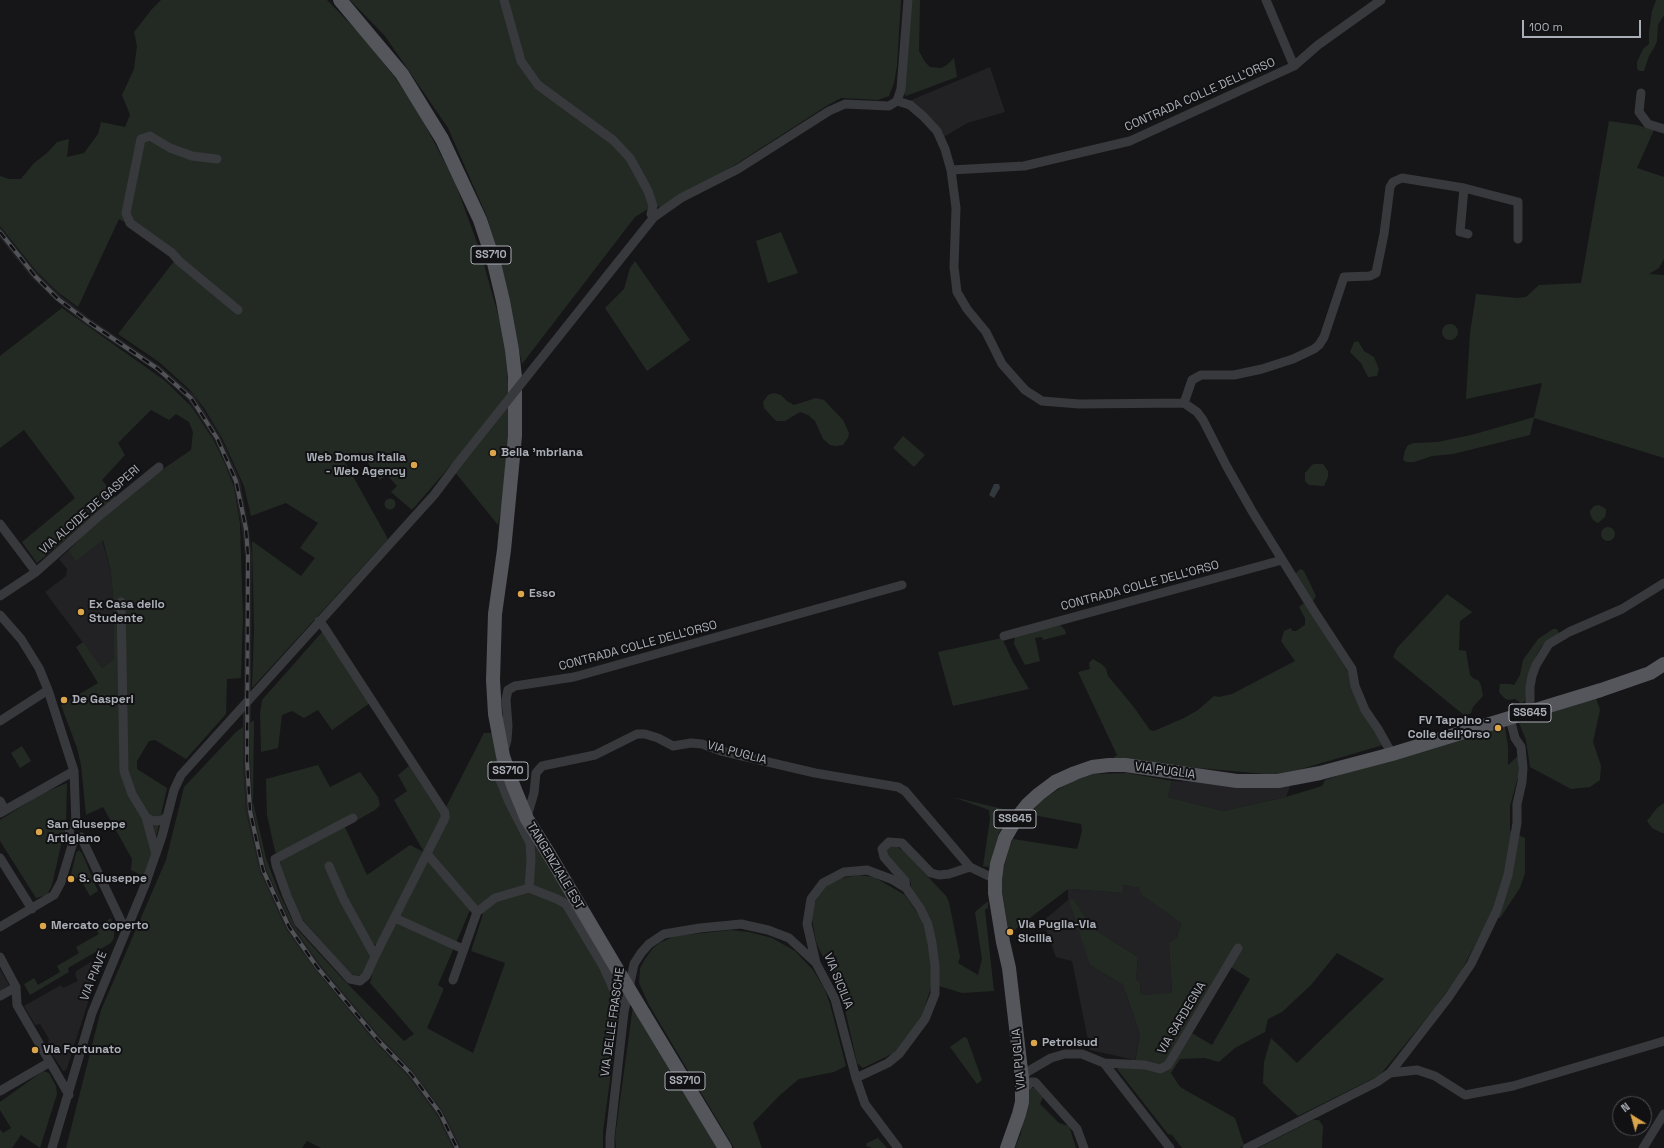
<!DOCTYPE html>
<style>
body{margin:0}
#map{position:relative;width:1664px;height:1148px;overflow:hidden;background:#161618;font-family:"Space Grotesk",sans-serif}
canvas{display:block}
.north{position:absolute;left:1612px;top:1096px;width:40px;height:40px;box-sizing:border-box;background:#111113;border:1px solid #4e5054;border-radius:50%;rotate:323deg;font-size:11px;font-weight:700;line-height:16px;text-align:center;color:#aaaeb6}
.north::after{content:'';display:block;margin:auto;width:14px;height:18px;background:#dba64b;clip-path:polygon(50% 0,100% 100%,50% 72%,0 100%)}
.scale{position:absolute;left:1522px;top:20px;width:119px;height:18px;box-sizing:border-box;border:2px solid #aaaeb6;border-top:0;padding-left:5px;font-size:12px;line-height:14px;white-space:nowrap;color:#aaaeb6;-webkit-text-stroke:3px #111113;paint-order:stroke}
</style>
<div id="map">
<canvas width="1664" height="1148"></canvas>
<div class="north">N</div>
<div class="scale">100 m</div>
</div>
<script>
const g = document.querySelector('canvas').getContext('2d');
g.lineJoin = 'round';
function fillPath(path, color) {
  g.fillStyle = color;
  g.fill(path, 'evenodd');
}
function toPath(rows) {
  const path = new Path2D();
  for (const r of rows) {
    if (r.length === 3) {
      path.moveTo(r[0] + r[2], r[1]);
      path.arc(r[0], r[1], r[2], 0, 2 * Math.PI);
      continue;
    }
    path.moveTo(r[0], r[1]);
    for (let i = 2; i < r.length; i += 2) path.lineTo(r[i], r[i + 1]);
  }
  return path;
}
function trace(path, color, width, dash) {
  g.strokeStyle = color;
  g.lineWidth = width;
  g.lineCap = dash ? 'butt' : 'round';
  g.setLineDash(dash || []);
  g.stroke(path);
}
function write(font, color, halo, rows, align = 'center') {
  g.font = font + ' "Space Grotesk",sans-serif';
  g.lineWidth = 4;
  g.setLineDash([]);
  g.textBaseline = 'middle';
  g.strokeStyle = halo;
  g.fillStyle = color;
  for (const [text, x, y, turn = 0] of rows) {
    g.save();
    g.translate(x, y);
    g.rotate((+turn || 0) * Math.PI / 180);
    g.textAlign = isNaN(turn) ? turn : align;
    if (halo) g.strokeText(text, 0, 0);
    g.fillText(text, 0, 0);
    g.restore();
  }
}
const built = toPath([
 [990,67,1005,112,967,123,944,137,909,101],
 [0,227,37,273,61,296,89,318,160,366,194,395,220,436,240,480,249,529,252,555,251,691,244,699,245,556,242,530,233,482,214,439,188,400,156,371,85,324,56,301,32,278,0,238],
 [102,540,111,572,114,612,114,659,102,668,45,592,66,576,67,569,59,559,68,551,76,561],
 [251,704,250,761,253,811,266,869,292,925,320,965,381,1038,413,1072,443,1112,461,1148,453,1148,437,1115,408,1076,376,1043,315,969,286,929,260,871,246,812,243,761,243,711],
 [1172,781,1203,782,1291,784,1286,797,1223,811,1168,797],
 [1123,885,1139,888,1181,924,1177,937,1169,943,1172,994,1141,995,1140,983,1136,979,1138,957,1094,929,1073,899,1090,965,1123,985,1140,1034,1135,1060,1090,1050,1072,961,1056,957,1043,921,1068,900,1068,889,1121,893],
 [93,961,98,971,67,1068,65,1071,63,1071,47,1046,49,1039,40,1024,35,1025,24,1006,61,985,63,988,78,981,75,975,76,971],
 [0,969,9,985,0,991]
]);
const green = toPath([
 [161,0,327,0,336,9,360,34,394,76,420,115,455,182,481,254,505,339,510,415,503,499,498,525,450,466,412,510,391,492,397,486,389,477,390,472,380,480,360,452,345,462,388,539,252,688,254,629,252,541,301,576,315,558,300,548,318,523,286,503,251,516,244,486,222,438,204,408,190,390,159,362,118,334,178,256,164,243,119,219,78,307,59,293,37,272,0,226,0,176,9,179,21,179,34,163,47,153,57,142,69,139,67,157,84,153,98,134,101,122,125,127,130,115,122,95,134,69,137,46,134,32,152,9],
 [350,0,901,0,897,66,894,83,889,96,878,100,841,98,828,105,730,168,660,208,656,204,635,217,522,364,500,264,487,217,448,128,385,36],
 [910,0,920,0,919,51,925,62,930,67,941,68,947,65,954,58,957,77,906,96,904,94],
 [1656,0,1664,0,1664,15,1658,25,1657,41,1654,48,1649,56,1644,71,1639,71,1637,69,1637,62,1643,49,1649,44,1649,32,1652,11],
 [1609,121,1637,125,1654,130,1637,168,1664,177,1664,259,1659,268,1649,274,1664,275,1664,458,1534,418,1530,435,1453,454,1432,456,1414,462,1406,462,1403,460,1405,450,1408,445,1414,443,1438,442,1475,434,1534,417,1542,383,1466,399,1470,333,1476,294,1517,298,1526,297,1539,285,1581,283],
 [781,232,798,273,768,283,756,241],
 [635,261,690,340,647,371,605,308,624,289,630,268],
 [62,308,164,380,191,406,213,439,225,464,234,487,240,524,243,617,241,678,227,679,226,714,186,759,155,740,149,741,137,761,137,769,167,788,150,865,145,877,131,870,132,859,103,807,86,815,81,765,77,748,61,705,98,683,76,647,83,642,102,668,114,659,114,612,111,572,103,540,76,561,68,551,96,522,166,467,191,450,193,432,189,422,176,414,169,420,151,410,118,443,125,455,102,480,116,498,37,563,22,542,75,498,24,430,0,448,0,356],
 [1450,332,8],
 [1358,341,1364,351,1374,357,1379,369,1377,376,1368,377,1361,363,1350,352,1354,342],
 [774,393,781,395,787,401,794,405,816,398,824,400,843,420,849,433,848,438,843,445,836,446,830,445,823,439,815,421,808,415,800,412,785,421,776,421,764,408,763,402,768,395],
 [903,436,925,455,914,467,893,448],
 [1314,464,1323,464,1328,471,1328,477,1324,486,1309,485,1305,481,1305,473,1312,465],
 [390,504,5.5],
 [1599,505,1606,509,1606,512,1605,517,1598,523,1593,520,1590,514,1590,511,1594,506],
 [1608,534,7],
 [1300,569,1303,570,1305,573,1316,596,1313,601,1311,602,1295,574],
 [1447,594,1472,612,1474,611,1460,621,1459,650,1466,651,1470,675,1474,679,1478,680,1481,685,1483,696,1473,707,1471,713,1465,716,1393,657,1397,648],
 [1304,603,1347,670,1353,687,1383,745,1291,772,1276,775,1110,760,1117,755,1078,672,1090,669,1089,663,1093,659,1103,665,1106,669,1108,676,1133,706,1150,730,1154,731,1184,718,1198,710,1214,696,1219,697,1232,694,1295,661,1281,641,1284,631,1291,628,1292,631,1296,631,1305,625,1305,618,1299,607],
 [1059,624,1065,630,1066,634,1043,640,1042,637,1035,638,1040,661,1025,665,1014,644,1015,635],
 [1553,629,1557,629,1559,633,1542,646,1537,654,1532,668,1525,701,1522,703,1519,702,1515,699,1508,700,1504,698,1499,692,1500,684,1510,684,1514,685,1520,675,1523,660,1538,639],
 [323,631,370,703,332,730,318,710,304,718,292,711,282,715,278,748,261,752,260,713,262,700],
 [1002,638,1012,660,1029,689,953,706,938,652],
 [1596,698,1600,710,1593,742,1601,766,1600,780,1590,787,1571,789,1530,767,1526,740,1519,723],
 [254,720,253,802,266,858,279,893,296,928,339,975,404,1041,414,1034,370,983,372,976,371,973,428,859,470,910,438,985,443,988,443,991,427,1028,473,1053,505,963,471,951,483,914,430,852,450,813,446,807,484,733,492,733,562,887,622,990,603,1132,603,1148,461,1148,443,1112,413,1072,381,1038,320,965,292,925,266,869,253,811,250,761,250,723],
 [243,727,243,761,246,812,260,871,286,929,315,969,376,1043,408,1076,437,1115,453,1148,321,1148,307,1141,302,1148,66,1148,101,1010,166,860,184,787,236,732],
 [1505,727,1508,747,1508,765,1518,756,1518,777,1510,806,1510,831,1525,838,1525,873,1520,888,1500,918,1490,917,1460,973,1434,1009,1380,1075,1298,1116,1275,1095,1263,1083,1264,1062,1271,1038,1297,1063,1384,979,1337,953,1311,985,1282,1012,1268,1019,1265,1032,1235,1048,1219,1062,1205,1058,1180,1059,1171,1073,1180,1087,1235,1118,1244,1145,1240,1148,1182,1148,1172,1135,1168,1134,1117,1069,1120,1067,1134,1068,1140,1034,1123,985,1090,965,1069,900,1073,899,1094,929,1138,957,1136,979,1140,983,1141,995,1172,993,1169,943,1177,937,1181,924,1168,913,1142,895,1139,888,1123,885,1122,893,1068,889,1009,934,1000,879,1005,864,1009,848,1013,839,1077,849,1082,831,1081,824,1028,814,1045,798,1070,782,1093,774,1127,773,1172,781,1168,797,1223,811,1286,797,1322,786,1325,780,1357,769],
 [1229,966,1250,979,1212,1045,1190,1032],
 [22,746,31,761,20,768,11,753],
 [318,765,330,787,360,772,378,797,380,805,375,810,345,827,367,875,410,845,424,852,394,800,407,791,398,775,409,766,443,818,379,942,374,945,372,943,371,953,364,973,358,976,351,974,302,919,294,904,282,872,280,860,275,851,267,815,266,779],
 [67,783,66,823,52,885,47,895,36,898,0,841,0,820,43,793],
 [953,797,1011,811,999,833,989,867,983,866,990,819,989,810],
 [1664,803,1664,833,1662,833,1652,828,1647,821,1657,808],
 [892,845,903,850,946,896,949,902,960,957,958,963,978,975,982,959,975,912,988,901,988,908,985,910,994,991,962,993,939,986,933,924,921,902,911,890,911,883,907,877,886,853,888,848],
 [79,850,82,853,98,891,90,896,79,877,69,883,76,853],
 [858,875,874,877,905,895,920,917,927,933,931,961,931,987,921,1019,894,1053,863,1068,857,1063,840,987,823,957,816,942,811,914,815,902,824,887,838,879],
 [111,918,114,928,114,938,111,943,68,968,69,972,30,995,24,984,34,978,38,985,60,972,57,966,79,953,76,947,99,934,95,928],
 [731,930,749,932,772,938,795,951,813,970,824,988,830,1004,846,1066,834,1072,799,1079,780,1095,753,1123,762,1148,734,1148,649,1005,639,983,640,968,645,959,653,948,661,942,676,936],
 [633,1006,717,1148,616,1148,615,1137],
 [964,1037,967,1038,982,1080,977,1084,950,1047],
 [43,1071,49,1073,56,1086,57,1094,40,1148,21,1135,12,1148,0,1148,0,1129,3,1133,11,1128,0,1110,0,1102],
 [1030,1087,1034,1088,1043,1097,1040,1104,1059,1123,1069,1126,1076,1148,1015,1148,1021,1133,1027,1090],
 [1313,1120,1319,1120,1323,1126,1322,1148,1258,1148],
 [878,1138,887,1148,872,1148,866,1146,867,1143]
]);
const water = toPath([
 [994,484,999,484,1000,488,994,498,989,495]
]);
const minor = toPath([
 [504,0,521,61,538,85,613,140,630,158,648,191,653,206,651,214,654,217],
 [1266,0,1294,66],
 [1641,93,1639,112,1648,124,1664,129],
 [897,101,901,89,908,0],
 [217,159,192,156,170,148,150,136,141,139,126,213,130,223,172,253,179,261,238,310],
 [951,170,1024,166,1130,141,1294,66,1318,45,1381,0],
 [1464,188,1460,232,1468,234],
 [618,262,654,217,681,198,738,169,829,111,845,104,889,106,897,101,910,105,923,116,937,131,945,149,951,170,956,208,954,267,957,292,967,309,986,332,1002,364,1025,390,1042,401,1079,404,1184,403,1197,412,1203,420,1227,467,1252,511,1316,614,1352,669,1355,686,1365,710,1378,729,1392,754],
 [1184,403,1192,380,1201,375,1234,375,1262,369,1293,359,1314,349,1319,345,1324,337,1344,277,1370,276,1376,273,1384,234,1390,187,1393,182,1402,178,1464,188,1518,202,1518,239],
 [0,524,36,572],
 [0,596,36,572,99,516,159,467],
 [121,602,124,771,132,794,146,817,156,854],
 [0,615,21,639,39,668,48,690,74,771,76,825],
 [319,621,324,627,445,813,445,818,375,956,344,900,329,866],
 [1004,636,1282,560],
 [1530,713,1530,687,1532,676,1536,665,1549,644,1569,632,1622,609,1664,583],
 [0,721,48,690],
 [0,801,5,810],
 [0,813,74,771],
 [146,817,151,820,157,821,163,820,167,816],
 [353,818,275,859,276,865,287,896,299,923,350,979,360,981,366,976,375,956],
 [526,820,534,793,536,773,542,766,595,755,637,734,645,734,658,738,673,746,691,743,702,744,721,751,815,773,898,787,905,791,970,867,995,879],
 [81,837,122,923,127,928],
 [74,839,70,836,69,831,72,826,76,825],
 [427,854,477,912],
 [0,858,32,909],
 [906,888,905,881,884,857,882,849,889,842,902,843,931,873,939,875,949,874,970,867],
 [395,918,463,949],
 [0,927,54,895,61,882,74,839],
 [0,957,16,987,17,1005,69,1095],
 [453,980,477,912,495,898,529,888],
 [0,996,16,987],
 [624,1012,603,966,566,904,557,899,529,888,531,859,530,843,509,802,496,770,501,761,507,740,508,726,506,699,508,690,515,686,574,677,902,585],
 [1104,1063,1145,1065,1160,1069,1168,1065,1238,948],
 [1390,1073,1448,998,1471,964,1497,910,1508,875,1517,823,1517,804,1522,782,1523,768,1521,747,1515,738,1510,719],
 [856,1078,888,1063,899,1054,925,1019,935,994,935,966,932,943,928,924,920,908,906,888,891,879,867,870,844,872,823,883,811,899,807,924,816,963,835,999,856,1078,865,1104,898,1148],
 [1022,1080,1027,1072,1051,1058,1065,1054,1082,1054,1104,1063,1170,1148],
 [0,1091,50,1062],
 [1022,1091,1031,1082,1035,1082,1077,1129,1084,1148],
 [52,1148,92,1013,145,885,162,836,174,790,181,775,434,495,462,458],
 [610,1148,610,1137,624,1012,634,964,641,953,649,944,664,934,700,928,741,924,768,930,789,938,816,963],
 [1247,1148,1377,1082,1390,1073,1417,1070,1435,1076,1465,1095,1513,1086,1664,1041],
 [1643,1148,1664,1114]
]);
const primary = toPath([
 [340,0,402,74,442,139,480,220,493,259,503,301,512,350,515,377,515,436,504,550,495,614,493,680],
 [549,854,617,969],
 [644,1014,725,1148],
 [1007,1148,1019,1114,1022,1102,1022,1079,1009,968,1003,942,995,893,995,879,997,864,1005,838,1016,819,1027,805,1039,794,1055,782,1075,773,1092,767,1109,765,1125,765,1237,781,1278,781,1320,773,1392,754,1601,690,1650,673,1664,664]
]);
const rail = toPath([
 [0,232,35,276,58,299,87,321,158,369,191,398,217,438,236,481,246,529,248,556,247,761,250,811,263,870,289,927,317,967,379,1041,411,1074,440,1113,457,1148]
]);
const minorBridge = toPath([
 [462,458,618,262]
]);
const primaryBridge = toPath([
 [493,680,495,714,503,756,513,785,527,819,549,854],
 [617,969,644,1014]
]);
const markers = [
 [493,453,4,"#dba64b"],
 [414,465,4,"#dba64b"],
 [521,594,4,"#dba64b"],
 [81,612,4,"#dba64b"],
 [64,700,4,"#dba64b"],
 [1498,728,4,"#dba64b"],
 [39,832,4,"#dba64b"],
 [71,879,4,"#dba64b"],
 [43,926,4,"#dba64b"],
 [1010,932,4,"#dba64b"],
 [1034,1043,4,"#dba64b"],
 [35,1050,4,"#dba64b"]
];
const shields = [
 [491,255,40],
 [1530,713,42],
 [508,771,40],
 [1015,819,42],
 [685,1081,40]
];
const shieldNames = [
 ["SS710",491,255],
 ["SS645",1530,713],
 ["SS710",508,771],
 ["SS645",1015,819],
 ["SS710",685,1081]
];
const streetNames = [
 ["CONTRADA COLLE DELL'ORSO",1200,95,-24],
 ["VIA ALCIDE DE GASPERI",90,510,-41],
 ["CONTRADA COLLE DELL'ORSO",1140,586,-15],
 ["CONTRADA COLLE DELL'ORSO",638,646,-15],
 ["VIA PUGLIA",737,753,15],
 ["VIA PUGLIA",1165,771,8],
 ["TANGENZIALE EST",555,866,59],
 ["VIA PIAVE",94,976,-68],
 ["VIA SICILIA",838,981,68],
 ["VIA SARDEGNA",1182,1018,-59],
 ["VIA DELLE FRASCHE",613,1022,-82],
 ["VIA PUGLIA",1019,1059,-95]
];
const poiNames = [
 ["Bella 'mbriana",501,453],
 ["Web Domus Italia",406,458,"right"],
 ["- Web Agency",406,472,"right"],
 ["Esso",529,594],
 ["Ex Casa dello",89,605],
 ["Studente",89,619],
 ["De Gasperi",72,700],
 ["FV Tappino -",1490,721,"right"],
 ["Colle dell'Orso",1490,735,"right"],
 ["San Giuseppe",47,825],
 ["Artigiano",47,839],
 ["S. Giuseppe",79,879],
 ["Via Puglia-Via",1018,925],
 ["Sicilia",1018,939],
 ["Mercato coperto",51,926],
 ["Petrolsud",1042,1043],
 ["Via Fortunato",43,1050]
];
fillPath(built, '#222225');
fillPath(green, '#232a23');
fillPath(water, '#31393f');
trace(minor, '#38393c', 9);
trace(primary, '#54565b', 14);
trace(rail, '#515357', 4);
trace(rail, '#111113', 2.5, [8]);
trace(minorBridge, '#38393c', 9);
trace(primaryBridge, '#54565b', 14);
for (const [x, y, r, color] of markers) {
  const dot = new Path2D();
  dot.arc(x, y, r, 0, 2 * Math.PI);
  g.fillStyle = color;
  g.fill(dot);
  trace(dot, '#111113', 1.5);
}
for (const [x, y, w] of shields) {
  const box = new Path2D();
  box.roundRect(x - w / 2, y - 9, w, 18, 3);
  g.fillStyle = '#111113';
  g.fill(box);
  trace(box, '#aaaeb6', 1);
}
write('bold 11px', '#aaaeb6', null, shieldNames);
write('12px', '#aaaeb6', '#111113', streetNames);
write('bold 12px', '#aaaeb6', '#111113', poiNames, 'left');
</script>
